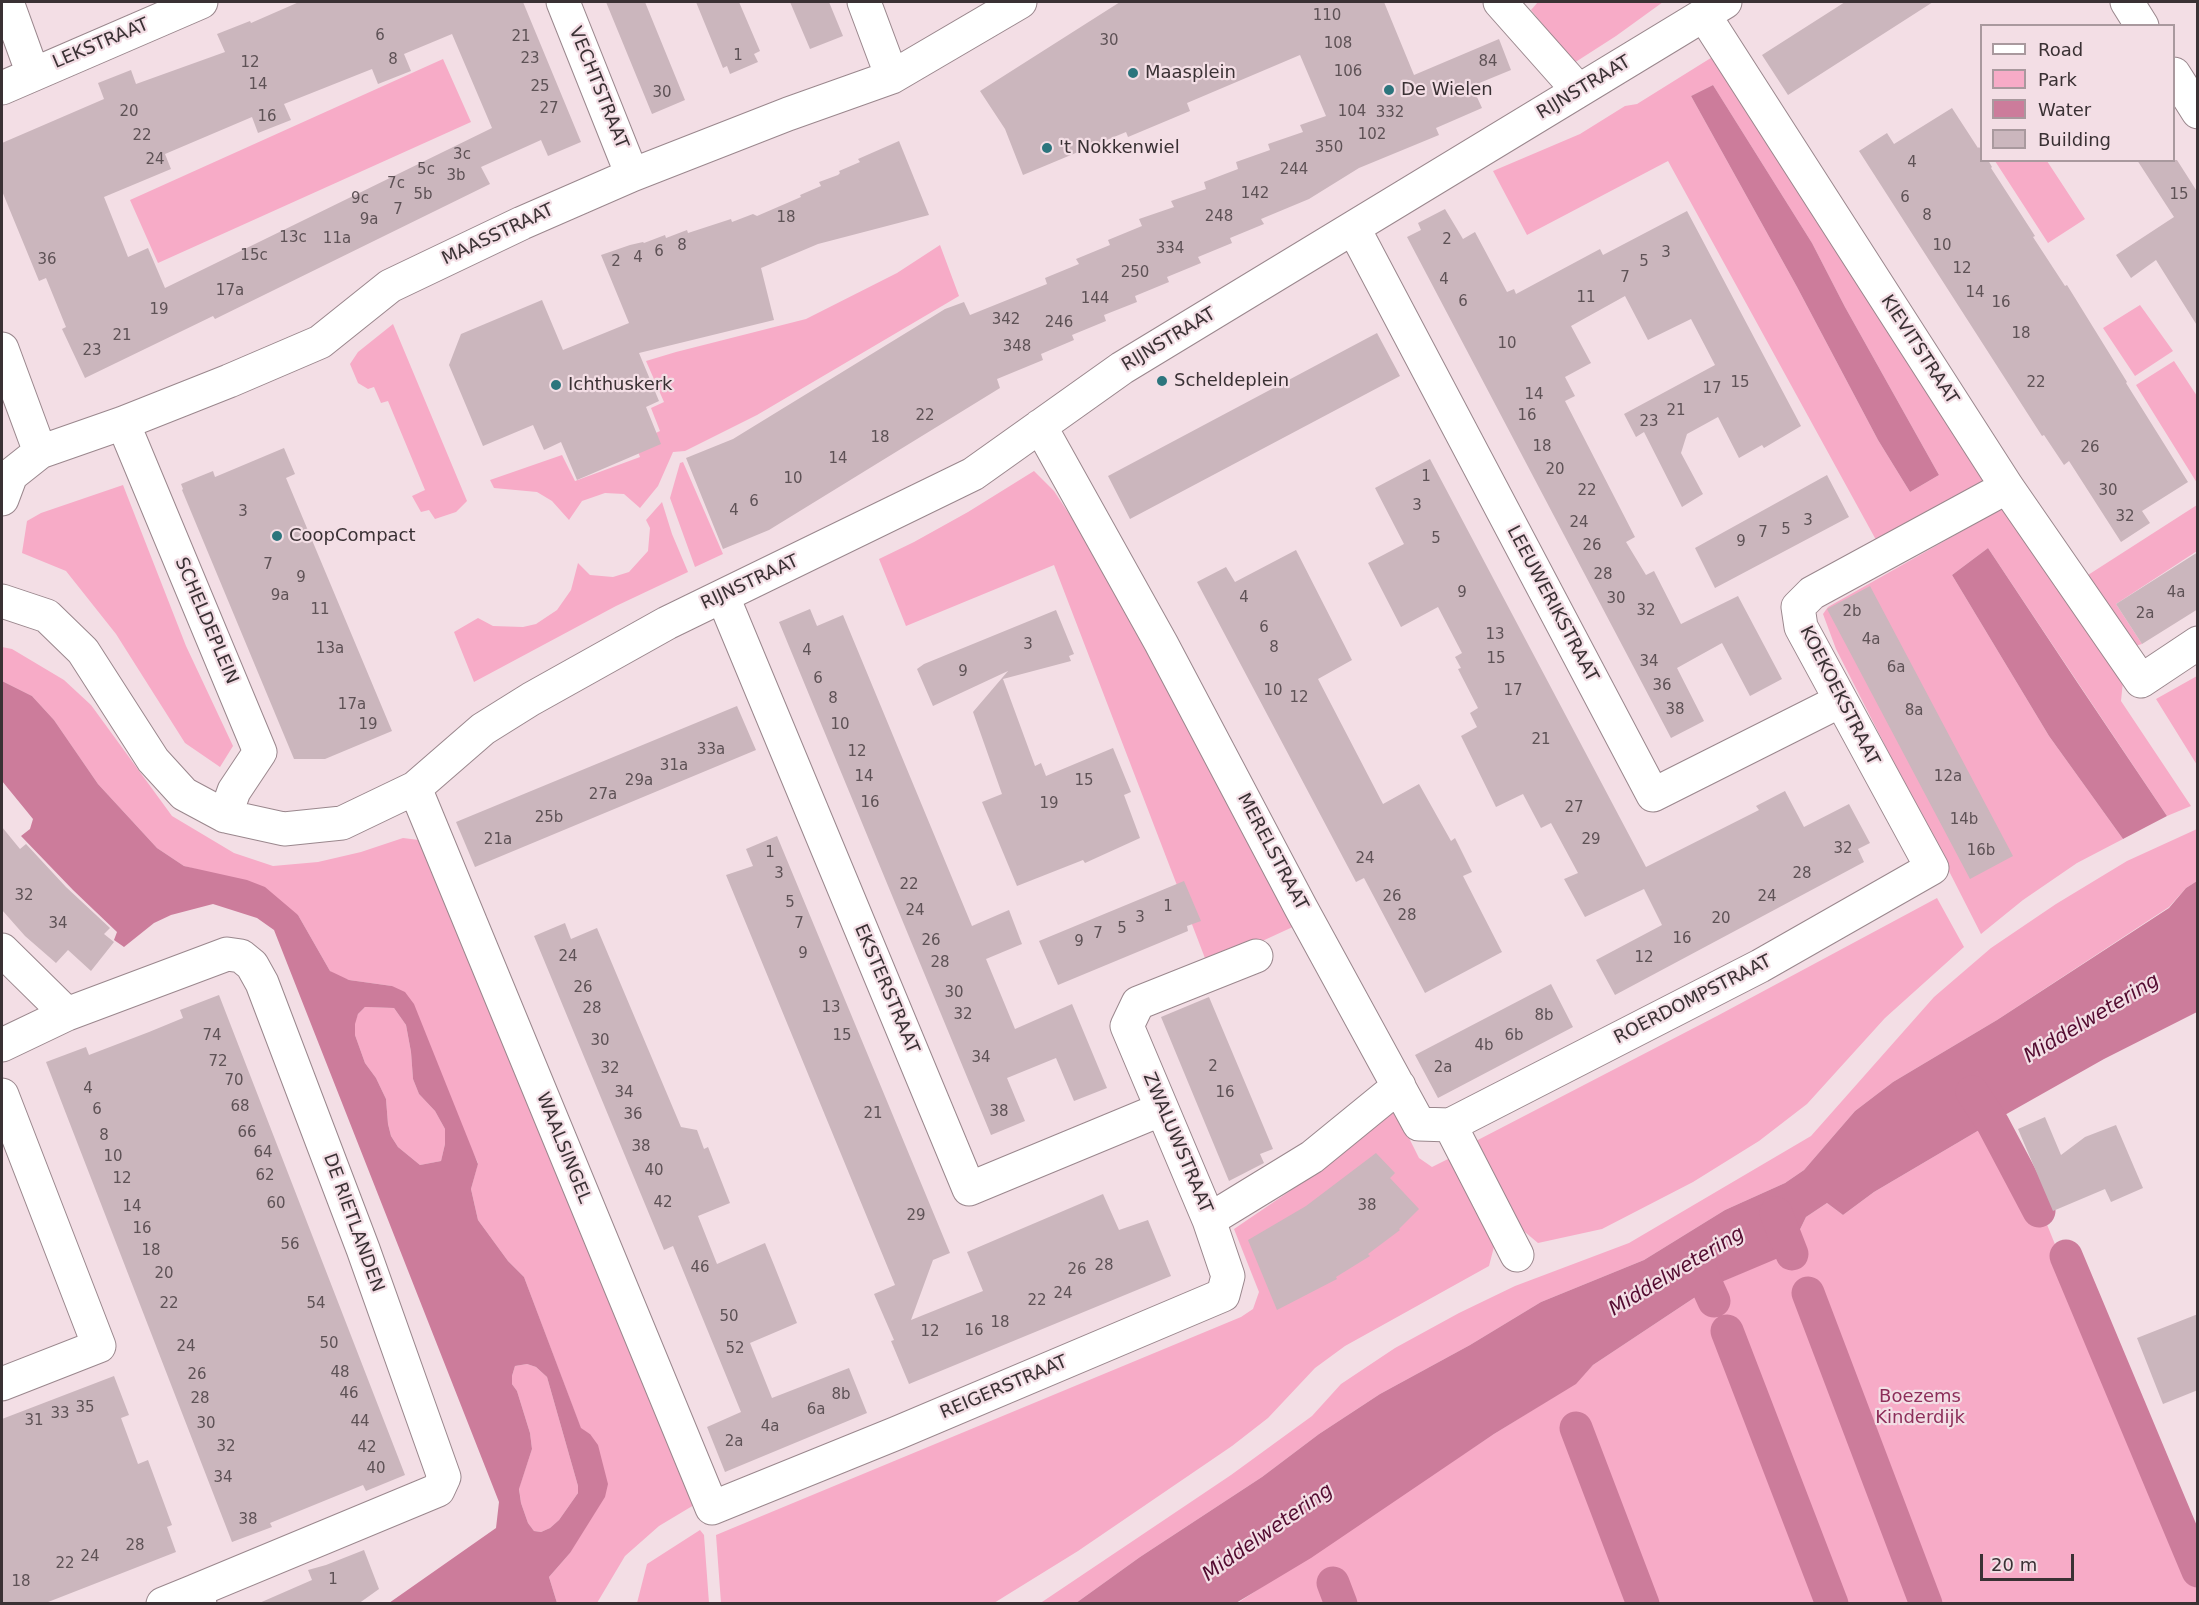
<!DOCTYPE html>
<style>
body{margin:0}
#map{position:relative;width:2199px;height:1605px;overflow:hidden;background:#f3dee5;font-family:"DejaVu Sans",sans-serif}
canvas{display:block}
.frame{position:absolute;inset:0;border:3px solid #3a3134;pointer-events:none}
.legend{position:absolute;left:1980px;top:24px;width:195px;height:138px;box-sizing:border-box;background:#f3dee5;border:2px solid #a9999e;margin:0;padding:8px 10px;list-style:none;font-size:18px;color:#3a3134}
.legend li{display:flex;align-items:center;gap:12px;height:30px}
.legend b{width:30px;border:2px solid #a9999e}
.scale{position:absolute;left:1980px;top:1554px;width:94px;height:27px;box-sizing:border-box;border:3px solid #3a3134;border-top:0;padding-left:8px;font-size:18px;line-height:21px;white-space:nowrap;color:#3a3134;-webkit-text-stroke:4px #f3dee5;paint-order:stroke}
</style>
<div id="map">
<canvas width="2199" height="1605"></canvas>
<div class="frame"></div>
<ul class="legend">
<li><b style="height:8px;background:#fff"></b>Road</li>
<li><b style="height:16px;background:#f7abc7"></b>Park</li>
<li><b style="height:16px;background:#cc7c9b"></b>Water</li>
<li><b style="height:16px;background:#cbb6bd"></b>Building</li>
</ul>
<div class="scale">20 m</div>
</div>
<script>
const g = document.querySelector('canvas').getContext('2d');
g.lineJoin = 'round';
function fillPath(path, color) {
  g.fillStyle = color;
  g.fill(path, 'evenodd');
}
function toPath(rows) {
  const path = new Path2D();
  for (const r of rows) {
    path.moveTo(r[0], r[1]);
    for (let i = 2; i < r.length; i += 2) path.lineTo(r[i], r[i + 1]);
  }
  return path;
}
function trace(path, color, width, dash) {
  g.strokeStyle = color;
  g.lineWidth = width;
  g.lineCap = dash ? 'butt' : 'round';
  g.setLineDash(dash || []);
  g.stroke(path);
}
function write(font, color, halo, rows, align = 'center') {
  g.font = font + ' "DejaVu Sans",sans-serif';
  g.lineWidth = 4.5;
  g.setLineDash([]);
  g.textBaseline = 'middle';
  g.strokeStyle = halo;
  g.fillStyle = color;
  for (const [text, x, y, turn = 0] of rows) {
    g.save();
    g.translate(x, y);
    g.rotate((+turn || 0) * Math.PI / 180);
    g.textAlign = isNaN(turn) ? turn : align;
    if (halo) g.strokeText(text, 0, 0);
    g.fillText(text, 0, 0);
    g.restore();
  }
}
const green = toPath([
 [1538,2,1663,2,1616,36,1574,63,1531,10],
 [1714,56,1987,473,1982,486,1881,549,1668,161,1527,235,1493,171,1580,134,1625,106,1637,104],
 [1713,85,1812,243,1845,307,1939,475,1910,492,1878,440,1797,287,1691,96],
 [443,59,471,122,158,263,130,200],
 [1995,161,2047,161,2085,219,2048,243],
 [940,245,959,296,757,415,685,451,673,452,658,486,640,508,624,494,605,493,582,501,569,520,552,501,537,492,494,488,490,480,562,455,575,481,640,457,635,443,660,431,651,408,664,402,646,361,676,352,806,319,897,273],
 [2140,305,2173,351,2135,376,2103,328],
 [393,324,467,501,456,512,435,519,429,510,421,512,412,496,425,490,388,401,381,403,374,387,368,389,358,383,350,364,358,352],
 [2174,361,2197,396,2197,483,2136,385],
 [683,462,723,554,695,567,670,498,680,463],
 [1034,471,1054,491,1132,609,1297,925,1208,966,1054,565,906,626,879,559,914,542,968,512],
 [123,485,186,646,233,746,220,767,185,743,116,634,66,571,22,553,27,521,41,513],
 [662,502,672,534,688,572,616,606,474,682,454,632,478,618,493,626,523,627,536,624,557,610,571,590,578,563,590,575,613,577,629,572,648,551,650,528,646,520],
 [2008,505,2123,681,2121,701,2191,806,2167,816,1988,548,1952,575,2049,736,2123,839,2077,863,2023,900,1981,934,1836,649,1823,614,1828,607],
 [2197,505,2197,551,2116,604,2142,644,2135,646,2088,575],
 [2,647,12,649,64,680,91,705,172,816,234,853,273,866,318,862,361,852,403,838,419,840,694,1505,659,1526,625,1556,597,1603,557,1603,549,1577,570,1553,590,1434,581,1429,524,1277,508,1261,478,1220,471,1189,478,1163,392,986,349,980,337,976,330,971,298,915,210,873,184,866,157,848,98,784,54,720,32,696,2,681],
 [2197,676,2197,765,2156,699],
 [2197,829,2197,881,2186,888,2169,907,1997,1020,1893,1082,1855,1111,1804,1170,1785,1183,1725,1210,1644,1260,1541,1302,1470,1345,1380,1394,1319,1434,1262,1477,1140,1557,1076,1603,1039,1604,1231,1475,1312,1416,1341,1384,1395,1348,1459,1313,1515,1286,1629,1243,1811,1136,1934,997,1991,948,2056,904,2127,861],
 [1937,898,1964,947,1885,1018,1807,1104,1759,1141,1693,1182,1602,1229,1538,1243,1519,1227,1474,1142,1717,1016],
 [365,1007,394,1008,406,1025,411,1052,413,1079,419,1094,435,1111,445,1129,445,1144,441,1161,420,1165,398,1147,391,1136,388,1124,386,1099,376,1078,365,1063,355,1035,354,1024,358,1014],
 [1388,1096,1419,1158,1432,1167,1452,1157,1496,1239,1489,1266,1345,1346,1315,1368,1268,1418,1232,1446,1078,1551,994,1603,721,1603,716,1535,1241,1317,1253,1309,1259,1292,1234,1229,1309,1178],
 [2003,1116,2065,1269,2084,1267,2198,1567,2197,1604,1236,1604,1494,1434,1576,1383,1593,1365,1712,1286,1755,1267,1793,1244,1806,1217,1827,1203,1843,1215,1874,1192],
 [527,1364,536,1367,547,1377,578,1486,578,1493,559,1520,550,1528,541,1532,534,1531,528,1523,521,1503,519,1488,532,1449,530,1433,517,1391,512,1384,512,1376,515,1366],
 [700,1530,704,1535,709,1603,637,1603,647,1564]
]);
const water = toPath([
 [1713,85,1812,243,1845,307,1939,475,1910,492,1878,440,1797,287,1691,96],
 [1988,548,2077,682,2167,816,2123,839,2049,736,1952,575],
 [2,681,32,696,54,720,98,784,157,848,184,866,247,880,265,887,298,915,330,971,349,980,392,986,405,992,414,1004,478,1164,471,1189,478,1220,508,1261,524,1277,581,1428,590,1434,598,1445,608,1484,605,1497,570,1553,549,1577,557,1603,389,1603,496,1528,499,1502,274,930,257,918,213,904,171,915,154,923,124,947,114,940,117,932,73,890,21,836,30,829,33,819,2,781],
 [365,1007,394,1008,406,1025,411,1052,413,1079,419,1094,435,1111,445,1129,445,1144,441,1161,420,1165,398,1147,391,1136,388,1124,386,1099,376,1078,365,1063,355,1035,355,1024,358,1014],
 [527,1364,536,1367,547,1377,578,1486,578,1493,559,1520,550,1528,541,1532,534,1531,528,1523,521,1503,519,1489,532,1449,530,1433,517,1391,512,1384,512,1376,515,1366],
 [2197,881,2197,1012,2104,1059,2003,1116,1874,1192,1843,1215,1827,1203,1806,1217,1793,1244,1776,1259,1712,1286,1593,1365,1576,1384,1494,1434,1311,1558,1236,1603,1076,1603,1140,1557,1262,1477,1319,1434,1380,1394,1470,1345,1541,1302,1644,1260,1725,1210,1785,1183,1804,1170,1855,1111,1893,1082,1997,1020,2169,908,2186,888]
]);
const canal = toPath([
 [1972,1092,1993,1124,2039,1211],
 [1776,1213,1792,1254],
 [2066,1256,2198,1571],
 [1696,1261,1714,1301],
 [1808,1293,1926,1604],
 [1727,1331,1832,1604],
 [1576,1428,1643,1604],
 [1333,1583,1341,1604]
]);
const building = toPath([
 [299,2,523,2,581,142,548,156,541,140,481,167,490,184,215,319,213,316,85,378,62,329,66,327,46,278,39,281,2,191,2,143,104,99,98,83,131,70,136,84,225,52,217,34,250,21,251,23],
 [452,34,492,128,165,288,148,248,128,257,104,197,171,169,165,154,252,117,258,133,291,120,284,104,372,69,378,84,411,71,404,54],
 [606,2,645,2,685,100,652,114],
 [696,2,739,2,760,51,754,54,758,62,730,74,727,66,723,68],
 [790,2,829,2,843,36,810,49],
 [1120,2,1384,2,1414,75,1499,39,1511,70,1472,86,1482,108,1436,128,1439,135,1359,168,1309,199,1261,219,1264,224,1230,238,1232,243,1198,257,1201,263,1167,277,1169,282,1135,296,1137,302,1104,315,1106,321,1072,335,1074,340,1041,354,1043,360,997,379,1000,388,769,530,723,549,686,458,733,439,945,309,964,302,970,315,1047,284,1045,278,1079,264,1076,259,1110,245,1108,240,1142,226,1139,219,1174,207,1171,201,1206,189,1204,182,1238,169,1236,162,1270,150,1268,144,1303,132,1300,125,1326,116,1300,55,1187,103,1190,111,1128,137,1126,132,1023,175,1005,129,980,91],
 [1845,2,1933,2,1788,95,1762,55],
 [1952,108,1978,148,1979,147,1982,151,1982,160,1988,160,1992,167,1991,168,2035,236,2033,237,2065,286,2067,285,2127,382,2126,383,2188,482,2142,511,2150,523,2121,542,2069,461,2064,465,2044,435,2042,436,1859,151,1887,133,1894,144],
 [899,141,929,215,818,244,761,268,774,320,639,353,659,401,646,407,661,444,577,480,561,442,544,450,533,425,483,446,449,365,461,334,542,300,563,350,629,323,601,255,630,245,643,242,644,243,665,235,666,238,687,230,688,233,731,219,732,222,753,214,757,216,801,197,800,195,821,186,819,182,838,175,840,173,839,171,860,162,858,159],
 [2137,160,2177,160,2198,193,2198,327,2156,260,2131,278,2116,255,2174,217],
 [1445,209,1463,239,1475,232,1507,292,1514,289,1516,294,1600,249,1603,255,1687,211,1801,426,1764,448,1762,445,1739,458,1718,417,1687,434,1681,453,1703,494,1682,507,1644,432,1636,437,1624,414,1715,365,1691,319,1648,340,1625,296,1571,326,1591,363,1565,377,1575,396,1565,401,1635,537,1626,542,1646,575,1654,571,1681,624,1738,596,1782,679,1750,696,1722,643,1677,668,1704,721,1671,738,1407,237,1421,230,1418,223],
 [1377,333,1400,376,1130,519,1108,476],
 [284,448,295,474,286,478,392,731,325,759,294,759,182,490,183,489,181,484,213,471,215,477],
 [1430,459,1646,867,1759,810,1756,806,1785,791,1804,827,1849,804,1870,843,1858,849,1864,862,1615,995,1596,960,1662,925,1644,889,1585,917,1564,879,1578,873,1551,823,1541,828,1523,794,1496,807,1461,736,1477,727,1470,713,1478,708,1458,669,1461,668,1455,657,1462,653,1438,607,1401,627,1368,563,1404,544,1375,488],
 [1827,475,1849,517,1715,588,1695,548],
 [1296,550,1352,660,1318,679,1383,804,1419,784,1451,841,1455,838,1472,872,1463,876,1502,952,1425,993,1364,878,1356,882,1197,582,1226,567,1235,582],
 [2198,552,2198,609,2142,644,2116,604],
 [1870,586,2013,856,1970,879,1827,609],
 [810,609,817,626,843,615,972,926,1009,910,1022,944,986,959,1015,1029,1072,1004,1107,1088,1074,1101,1056,1058,1007,1078,1025,1121,991,1135,779,622],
 [1056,610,1074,654,1069,656,1071,661,1003,679,1035,766,1041,763,1046,776,1113,748,1131,792,1124,795,1140,838,1085,863,1083,860,1017,886,982,802,1002,794,973,712,1008,671,933,706,917,669,924,664],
 [737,706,756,750,475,867,456,822],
 [2,827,20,849,26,844,66,887,110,928,104,934,114,942,91,971,68,950,56,963,25,936,2,910],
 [777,836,950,1253,933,1260,911,1320,983,1291,967,1252,1103,1194,1119,1230,1148,1220,1171,1276,909,1384,891,1341,894,1340,874,1294,895,1285,726,875,753,866,746,849],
 [1184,881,1201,921,1187,926,1188,931,1058,985,1039,941],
 [565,923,571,939,597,928,681,1127,697,1130,704,1149,708,1147,730,1203,698,1216,717,1264,765,1243,774,1265,797,1323,750,1343,772,1398,849,1368,867,1413,725,1472,707,1427,741,1412,673,1246,664,1250,534,936],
 [1551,984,1573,1027,1438,1098,1415,1055],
 [219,995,405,1475,366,1491,363,1485,270,1523,272,1527,232,1542,46,1062,86,1047,89,1055,149,1032,183,1018,180,1010],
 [1209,997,1273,1149,1260,1154,1264,1163,1229,1181,1161,1017],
 [2045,1117,2061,1155,2085,1137,2116,1125,2143,1188,2111,1202,2105,1189,2053,1211,2018,1129],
 [1376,1153,1395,1173,1390,1178,1419,1209,1399,1229,1400,1230,1368,1254,1370,1256,1336,1277,1337,1279,1277,1310,1248,1240,1306,1206],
 [2198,1314,2198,1390,2163,1404,2137,1338],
 [114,1376,129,1415,121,1418,138,1464,148,1460,172,1525,167,1527,176,1552,43,1604,2,1604,2,1419],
 [364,1550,379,1589,358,1604,257,1604,312,1580,308,1570,326,1565]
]);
const minor = toPath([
 [7,2,33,74],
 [563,2,632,175],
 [864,2,892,77],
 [1500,2,1578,90],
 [2127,2,2142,26],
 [1704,15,2007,487,2141,681,2198,643],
 [2174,74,2198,112],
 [2,88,201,2],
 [1354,229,1653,795,1840,701],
 [2,349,40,452],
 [123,423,260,752,234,791,225,816],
 [1040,426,1161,643,1301,908,1419,1124,1450,1125,1760,966,1932,868,1801,627,1798,607,1812,593,2007,487],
 [2,499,11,475,40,452,123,423,229,381,320,342,390,286,522,223,632,175,788,114,892,77,1020,2],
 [723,597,969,1189,1162,1109],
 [2,601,47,616,83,651,153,760,184,794,225,816,284,829,342,823,415,788,483,729,531,699,667,623,973,474,1122,368,1725,2],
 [415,788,712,1508,897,1433,1223,1295,1228,1276,1209,1220],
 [2,950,67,1014],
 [1256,956,1138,1003,1127,1026,1209,1220,1312,1157,1399,1086],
 [2,1045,67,1014,227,954,241,956,252,965,262,983,363,1249,444,1477,438,1490,195,1591],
 [2,1095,99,1346,2,1384],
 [1450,1125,1517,1255],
 [163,1604,195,1591,200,1604]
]);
const markers = [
 [1133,73,6,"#2c757d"],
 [1389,90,6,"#2c757d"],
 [1047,148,6,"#2c757d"],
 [1162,381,6,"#2c757d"],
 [556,385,6,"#2c757d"],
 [277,536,6,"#2c757d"]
];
const numberNames = [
 ["110",1327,16],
 ["6",380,36],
 ["21",521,37],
 ["30",1109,41],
 ["108",1338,44],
 ["1",738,56],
 ["23",530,59],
 ["8",393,60],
 ["84",1488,62],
 ["12",250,63],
 ["106",1348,72],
 ["14",258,85],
 ["25",540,87],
 ["30",662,93],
 ["27",549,109],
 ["20",129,112],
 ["104",1352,112],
 ["332",1390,113],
 ["16",267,117],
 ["102",1372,135],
 ["22",142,136],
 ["350",1329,148],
 ["3c",462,155],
 ["24",155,160],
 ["4",1912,163],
 ["5c",426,170],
 ["244",1294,170],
 ["3b",456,176],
 ["7c",396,184],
 ["142",1255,194],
 ["5b",423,195],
 ["15",2179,195],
 ["6",1905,198],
 ["9c",360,199],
 ["7",398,210],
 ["8",1927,216],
 ["248",1219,217],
 ["18",786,218],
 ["9a",369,220],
 ["13c",293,238],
 ["11a",337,239],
 ["2",1447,240],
 ["8",682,246],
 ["10",1942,246],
 ["334",1170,249],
 ["6",659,252],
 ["3",1666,253],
 ["15c",254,256],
 ["4",638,258],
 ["36",47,260],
 ["2",616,262],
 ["5",1644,262],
 ["12",1962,269],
 ["250",1135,273],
 ["7",1625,278],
 ["4",1444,280],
 ["17a",230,291],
 ["14",1975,293],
 ["11",1586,298],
 ["144",1095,299],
 ["6",1463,302],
 ["16",2001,303],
 ["19",159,310],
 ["342",1006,320],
 ["246",1059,323],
 ["18",2021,334],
 ["21",122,336],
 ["10",1507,344],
 ["348",1017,347],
 ["23",92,351],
 ["15",1740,383],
 ["22",2036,383],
 ["17",1712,389],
 ["14",1534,395],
 ["21",1676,411],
 ["22",925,416],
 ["16",1527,416],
 ["23",1649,422],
 ["18",880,438],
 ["18",1542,447],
 ["26",2090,448],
 ["14",838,459],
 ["20",1555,470],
 ["1",1426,477],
 ["10",793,479],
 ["22",1587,491],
 ["30",2108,491],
 ["6",754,502],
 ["3",1417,506],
 ["4",734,511],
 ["3",243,512],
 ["32",2125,517],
 ["3",1808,521],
 ["24",1579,523],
 ["5",1786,530],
 ["7",1763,533],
 ["5",1436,539],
 ["9",1741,542],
 ["26",1592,546],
 ["7",268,565],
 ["28",1603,575],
 ["9",301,578],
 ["9",1462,593],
 ["4a",2176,593],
 ["9a",280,596],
 ["4",1244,598],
 ["30",1616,599],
 ["11",320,610],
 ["32",1646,611],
 ["2b",1852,612],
 ["2a",2145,614],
 ["6",1264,628],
 ["13",1495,635],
 ["4a",1871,640],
 ["3",1028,645],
 ["8",1274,648],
 ["13a",330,649],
 ["4",807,651],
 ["15",1496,659],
 ["34",1649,662],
 ["6a",1896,668],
 ["9",963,672],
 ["6",818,679],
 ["36",1662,686],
 ["10",1273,691],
 ["17",1513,691],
 ["12",1299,698],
 ["8",833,699],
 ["17a",352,705],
 ["38",1675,710],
 ["8a",1914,711],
 ["19",368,725],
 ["10",840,725],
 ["21",1541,740],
 ["33a",711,750],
 ["12",857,752],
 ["31a",674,766],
 ["14",864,777],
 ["12a",1948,777],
 ["29a",639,781],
 ["15",1084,781],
 ["27a",603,795],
 ["16",870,803],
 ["19",1049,804],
 ["27",1574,808],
 ["25b",549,818],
 ["14b",1964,820],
 ["21a",498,840],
 ["29",1591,840],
 ["32",1843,849],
 ["16b",1981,851],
 ["1",770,853],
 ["24",1365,859],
 ["3",779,874],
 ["28",1802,874],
 ["22",909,885],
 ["32",24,896],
 ["26",1392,897],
 ["24",1767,897],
 ["5",790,903],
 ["1",1168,907],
 ["24",915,911],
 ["28",1407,916],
 ["3",1140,918],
 ["20",1721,919],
 ["34",58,924],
 ["7",799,924],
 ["5",1122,929],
 ["7",1098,934],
 ["16",1682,939],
 ["26",931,941],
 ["9",1079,942],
 ["9",803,954],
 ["24",568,957],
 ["12",1644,958],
 ["28",940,963],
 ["26",583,988],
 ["30",954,993],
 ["13",831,1008],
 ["28",592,1009],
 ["32",963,1015],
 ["8b",1544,1016],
 ["74",212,1036],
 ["15",842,1036],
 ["6b",1514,1036],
 ["30",600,1041],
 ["4b",1484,1046],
 ["34",981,1058],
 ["72",218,1062],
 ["2",1213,1067],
 ["2a",1443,1068],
 ["32",610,1069],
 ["70",234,1081],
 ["4",88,1089],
 ["34",624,1093],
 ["16",1225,1093],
 ["68",240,1107],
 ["6",97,1110],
 ["38",999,1112],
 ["21",873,1114],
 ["36",633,1115],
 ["66",247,1133],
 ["8",104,1136],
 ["38",641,1147],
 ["64",263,1153],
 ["10",113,1157],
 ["40",654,1171],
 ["62",265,1176],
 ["12",122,1179],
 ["42",663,1203],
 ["60",276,1204],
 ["38",1367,1206],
 ["14",132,1207],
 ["29",916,1216],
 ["16",142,1229],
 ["56",290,1245],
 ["18",151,1251],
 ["28",1104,1266],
 ["46",700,1268],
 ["26",1077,1270],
 ["20",164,1274],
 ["24",1063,1294],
 ["22",1037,1301],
 ["22",169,1304],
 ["54",316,1304],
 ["50",729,1317],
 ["18",1000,1323],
 ["16",974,1331],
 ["12",930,1332],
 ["50",329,1344],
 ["24",186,1347],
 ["52",735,1349],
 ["48",340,1373],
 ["26",197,1375],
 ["46",349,1394],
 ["8b",841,1395],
 ["28",200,1399],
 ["35",85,1408],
 ["6a",816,1410],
 ["33",60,1414],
 ["31",34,1421],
 ["44",360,1422],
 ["30",206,1424],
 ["4a",770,1427],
 ["2a",734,1442],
 ["32",226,1447],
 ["42",367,1448],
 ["40",376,1469],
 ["34",223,1478],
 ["38",248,1520],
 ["28",135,1546],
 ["24",90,1557],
 ["22",65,1564],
 ["1",333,1580],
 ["18",21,1582]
];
const streetNames = [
 ["LEKSTRAAT",101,44,-23],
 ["VECHTSTRAAT",598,88,68],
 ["RIJNSTRAAT",1584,88,-31],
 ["MAASSTRAAT",498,235,-25],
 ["RIJNSTRAAT",1169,340,-31],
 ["KIEVITSTRAAT",1919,350,57],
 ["RIJNSTRAAT",750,583,-25],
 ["LEEUWERIKSTRAAT",1552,604,62],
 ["SCHELDEPLEIN",206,621,67],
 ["KOEKOEKSTRAAT",1839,696,63],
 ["MERELSTRAAT",1272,852,62],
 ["EKSTERSTRAAT",886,989,67],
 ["ROERDOMPSTRAAT",1693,1000,-27],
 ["ZWALUWSTRAAT",1177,1143,67],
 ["WAALSINGEL",563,1148,68],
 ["DE RIETLANDEN",353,1223,70],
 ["REIGERSTRAAT",1004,1388,-23]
];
const poiNames = [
 ["Maasplein",1145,73],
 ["De Wielen",1401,90],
 ["'t Nokkenwiel",1059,148],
 ["Scheldeplein",1174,381],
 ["Ichthuskerk",568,385],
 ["CoopCompact",289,536]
];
const parkNames = [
 ["Boezems",1920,1397],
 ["Kinderdijk",1920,1418]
];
const waterNames = [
 ["Middelwetering",2092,1019,-31],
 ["Middelwetering",1677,1272,-31],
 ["Middelwetering",1268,1533,-35]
];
fillPath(green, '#f7abc7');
fillPath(water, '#cc7c9b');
trace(canal, '#cc7c9b', 33);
fillPath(building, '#cbb6bd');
trace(minor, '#9a878d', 35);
trace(minor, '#fff', 33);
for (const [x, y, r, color] of markers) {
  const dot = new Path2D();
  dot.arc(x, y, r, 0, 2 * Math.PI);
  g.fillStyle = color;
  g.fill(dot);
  trace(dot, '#f3dee5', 2);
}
write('15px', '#5e5256', null, numberNames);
write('18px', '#3a3134', '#f3dee5', streetNames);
write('18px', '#3a3134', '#f3dee5', poiNames, 'left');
write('18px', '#8d2e5a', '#f3dee5', parkNames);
write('italic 20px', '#530b30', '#f3dee5', waterNames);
</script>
